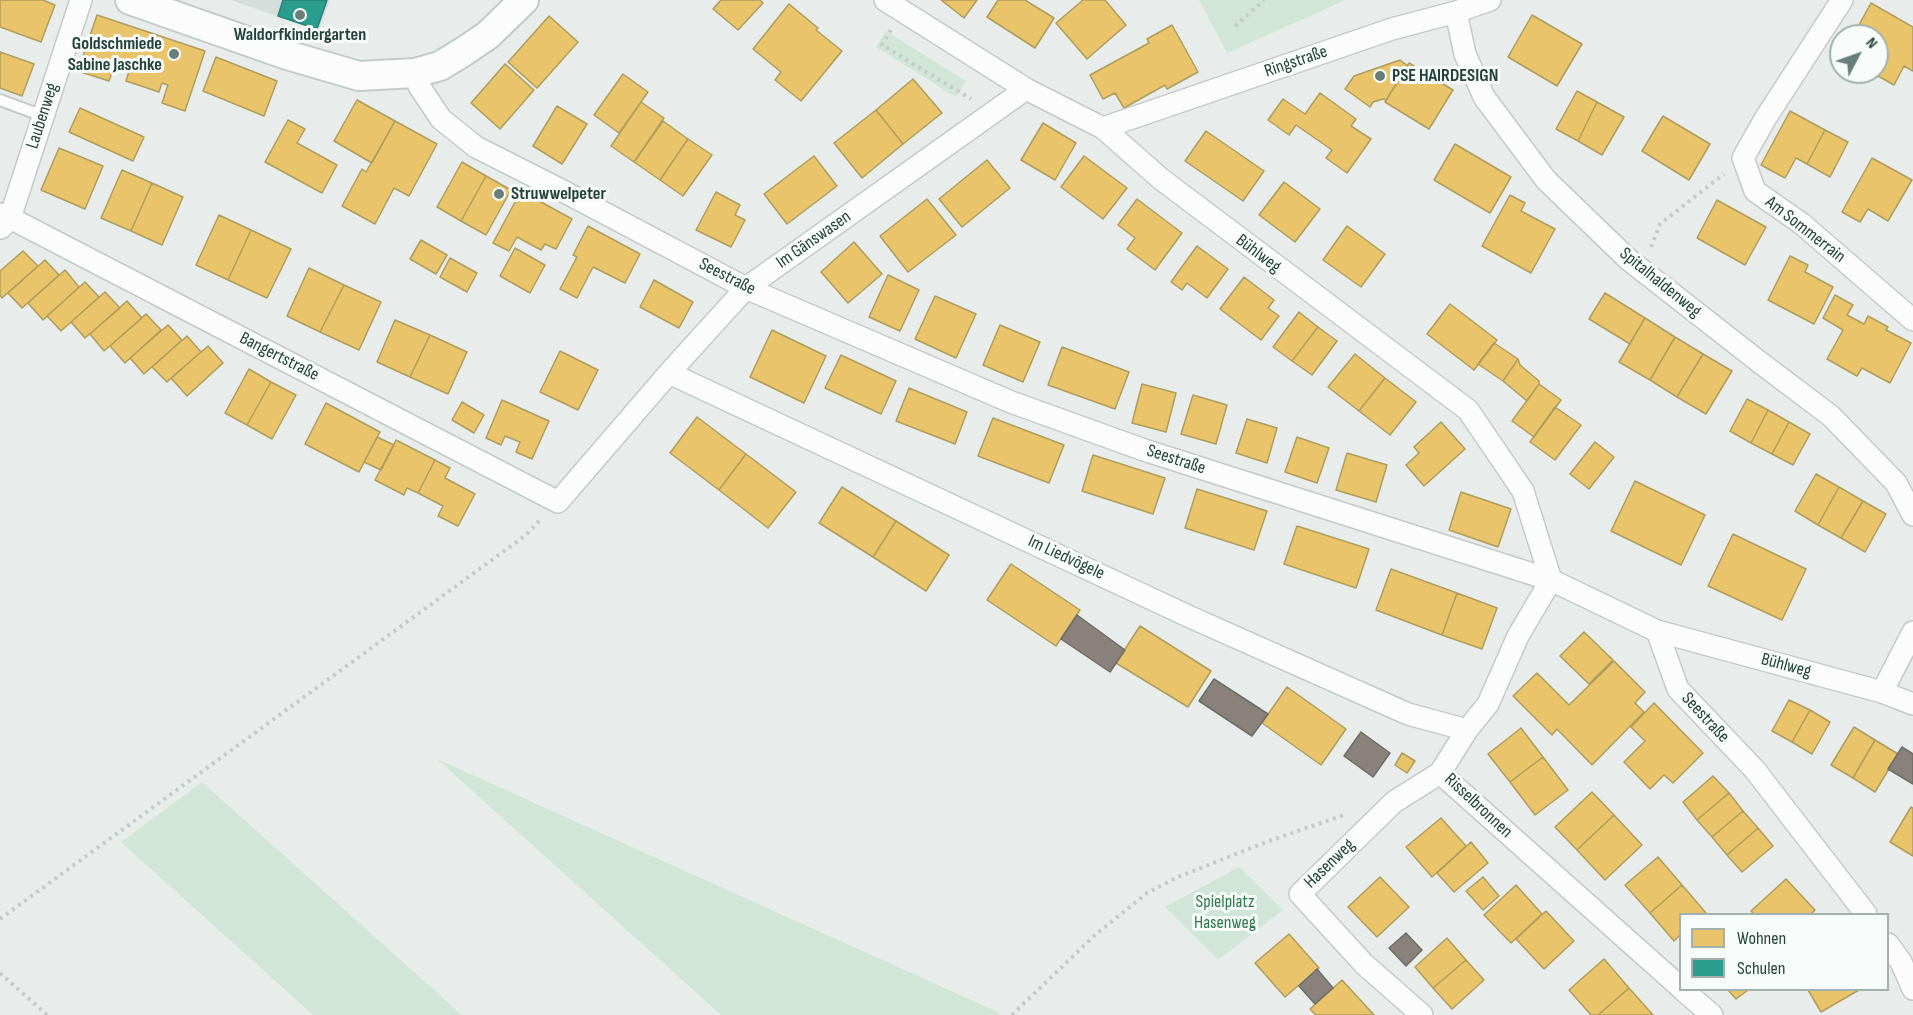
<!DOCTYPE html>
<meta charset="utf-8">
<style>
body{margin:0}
#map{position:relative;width:1913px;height:1015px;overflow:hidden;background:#e8edeb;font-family:"Sofia Sans Condensed",sans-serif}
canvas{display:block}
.legend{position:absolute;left:1679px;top:913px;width:210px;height:78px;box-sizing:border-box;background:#f7fbf9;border:2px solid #a3b1ad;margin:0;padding:8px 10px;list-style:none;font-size:18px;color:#24423a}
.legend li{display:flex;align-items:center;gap:12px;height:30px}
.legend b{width:30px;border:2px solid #a3b1ad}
.north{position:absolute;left:1829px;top:24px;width:60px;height:60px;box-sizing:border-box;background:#f7fbf9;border:2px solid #a3b1ad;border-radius:50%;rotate:49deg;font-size:16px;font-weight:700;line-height:24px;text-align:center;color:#24423a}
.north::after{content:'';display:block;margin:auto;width:21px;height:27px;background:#697e78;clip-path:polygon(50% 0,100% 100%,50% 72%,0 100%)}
</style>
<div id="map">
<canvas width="1913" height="1015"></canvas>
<ul class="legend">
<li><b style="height:16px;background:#e9c46a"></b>Wohnen</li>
<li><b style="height:16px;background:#2a9d8f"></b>Schulen</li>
</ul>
<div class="north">N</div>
</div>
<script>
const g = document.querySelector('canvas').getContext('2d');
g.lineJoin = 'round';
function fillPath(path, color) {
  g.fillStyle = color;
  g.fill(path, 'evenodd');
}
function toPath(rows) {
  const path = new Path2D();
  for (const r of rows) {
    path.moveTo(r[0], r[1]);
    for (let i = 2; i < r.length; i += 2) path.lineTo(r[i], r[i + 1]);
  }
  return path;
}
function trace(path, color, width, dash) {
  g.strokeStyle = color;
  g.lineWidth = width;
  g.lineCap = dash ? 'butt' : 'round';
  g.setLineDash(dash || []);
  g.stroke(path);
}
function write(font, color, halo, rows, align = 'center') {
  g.font = font + ' "Sofia Sans Condensed",sans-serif';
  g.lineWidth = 6;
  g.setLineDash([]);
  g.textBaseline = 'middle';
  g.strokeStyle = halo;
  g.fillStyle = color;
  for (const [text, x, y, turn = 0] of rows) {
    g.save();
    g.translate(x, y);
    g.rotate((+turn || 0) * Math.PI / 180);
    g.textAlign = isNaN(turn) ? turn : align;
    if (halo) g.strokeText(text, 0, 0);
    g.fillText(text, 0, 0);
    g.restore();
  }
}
const built = toPath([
 [231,0,330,0,319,31]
]);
const green = toPath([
 [1199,0,1346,0,1227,53],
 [886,31,966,81,956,97,876,47],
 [437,759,1000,1013,998,1015,721,1015],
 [202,782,462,1015,313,1015,121,842],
 [1239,867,1283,910,1218,960,1165,907]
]);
const homes = toPath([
 [0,0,43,0,55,5,41,42,0,27,0,0],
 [721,0,760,0,763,3,738,30,713,9,721,0],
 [941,0,977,0,964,18,941,0],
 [998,0,1025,0,1054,18,1035,48,987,17,998,0],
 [1083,0,1105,0,1126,25,1087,59,1056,23,1083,0],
 [1871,3,1913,27,1913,71,1904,66,1894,85,1871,72,1877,72,1877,36,1858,36,1854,34,1871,3],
 [789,4,818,28,816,30,842,51,801,101,775,80,781,72,753,49,789,4],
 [97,15,205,51,185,111,162,103,168,85,162,83,159,92,126,81,129,71,114,66,109,81,78,71,97,15],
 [1532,15,1582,44,1557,86,1508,57,1532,15],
 [549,16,578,42,537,88,508,62,549,16],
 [1172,25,1198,72,1167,89,1165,85,1124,108,1115,93,1103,99,1090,75,1149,43,1147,39,1172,25],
 [0,52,34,64,22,96,0,88,0,52],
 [216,57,277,81,264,116,203,91,216,57],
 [1400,60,1408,66,1386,100,1383,99,1373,102,1370,107,1345,89,1354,76,1400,60],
 [1409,63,1453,90,1429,129,1385,102,1409,63],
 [505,64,534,90,500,129,471,103,505,64],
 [623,74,648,92,619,133,594,115,623,74],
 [913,79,942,113,903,144,876,110,913,79],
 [1577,91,1597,102,1578,141,1556,129,1577,91],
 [1320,93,1356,119,1351,126,1371,139,1347,173,1326,158,1332,150,1296,125,1289,135,1268,120,1283,99,1305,114,1320,93],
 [357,100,395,121,372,163,334,141,357,100],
 [641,102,664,118,634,162,611,146,641,102],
 [1597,102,1624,117,1602,155,1578,141,1597,102],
 [557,106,587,124,562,164,533,146,557,106],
 [80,108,144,137,133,161,69,132,80,108],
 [876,110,903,144,862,178,834,143,876,110],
 [1790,111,1825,130,1807,164,1796,158,1785,178,1761,165,1790,111],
 [1663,116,1710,144,1689,180,1642,151,1663,116],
 [288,120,305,129,297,143,337,165,322,193,265,162,288,120],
 [395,121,437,144,409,196,394,188,375,224,342,206,362,169,366,172,395,121],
 [663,121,688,139,660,180,634,162,663,121],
 [1043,123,1076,143,1055,180,1021,160,1043,123],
 [1825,130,1848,142,1830,177,1807,164,1825,130],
 [1206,131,1264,171,1243,201,1185,161,1206,131],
 [688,139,712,155,683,196,660,180,688,139],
 [1455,144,1511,177,1490,213,1434,180,1455,144],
 [59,148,103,166,85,209,41,190,59,148],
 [814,156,837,186,787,224,764,194,814,156],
 [1084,156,1127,188,1103,219,1061,187,1084,156],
 [1872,158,1912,180,1888,221,1868,209,1860,222,1842,212,1872,158],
 [987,160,1010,188,962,227,939,199,987,160],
 [462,162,486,176,461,221,437,207,462,162],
 [122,170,152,183,131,231,101,218,122,170],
 [486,176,511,190,486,235,461,221,486,176],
 [1284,182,1320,209,1295,242,1259,215,1284,182],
 [152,183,183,197,162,245,131,231,152,183],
 [521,191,572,219,556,249,545,244,541,250,517,237,509,251,493,243,521,191],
 [716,192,740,205,735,215,745,220,731,247,696,230,716,192],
 [1510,195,1525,203,1521,211,1555,229,1531,273,1482,246,1510,195],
 [927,199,956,235,908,272,880,236,927,199],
 [1137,199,1182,233,1155,270,1127,249,1135,238,1118,225,1137,199],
 [1717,200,1766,227,1745,265,1697,238,1717,200],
 [219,215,251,230,228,280,196,265,219,215],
 [588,226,640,254,625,283,593,267,577,298,560,289,577,257,573,255,588,226],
 [1347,226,1385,254,1361,287,1323,260,1347,226],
 [251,230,291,249,267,298,228,280,251,230],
 [421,240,447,255,436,274,410,259,421,240],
 [854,242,882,274,848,303,821,272,854,242],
 [1197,246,1228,269,1207,298,1187,283,1182,290,1171,282,1197,246],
 [515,248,545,265,530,293,500,276,515,248],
 [23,251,38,266,2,298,0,295,0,271,23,251],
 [1790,256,1808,265,1805,272,1833,287,1814,324,1768,300,1790,256],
 [450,258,477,273,467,292,440,277,450,258],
 [45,260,59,275,22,308,8,293,45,260],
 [309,268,344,285,320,332,287,316,309,268],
 [65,270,79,287,43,320,28,303,65,270],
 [888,275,919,290,900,331,869,317,888,275],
 [1244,277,1274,300,1268,308,1279,316,1261,340,1220,309,1244,277],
 [654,280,693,302,679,328,640,307,654,280],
 [85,282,99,297,61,331,47,316,85,282],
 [344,285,381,302,359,350,320,332,344,285],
 [105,292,120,308,85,338,71,322,105,292],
 [1605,293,1645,318,1630,344,1589,319,1605,293],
 [1835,295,1853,305,1847,315,1864,324,1868,316,1888,327,1886,330,1911,343,1890,383,1862,368,1857,376,1827,359,1843,330,1823,318,1835,295],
 [935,296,976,314,956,358,915,339,935,296],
 [127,301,142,318,104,351,90,334,127,301],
 [1450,304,1497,340,1474,370,1427,334,1450,304],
 [1299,312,1318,327,1292,361,1273,347,1299,312],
 [146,314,161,330,125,363,110,346,146,314],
 [1645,318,1675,337,1650,380,1619,362,1645,318],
 [395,320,430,335,410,377,377,362,395,320],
 [168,325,182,340,144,374,130,358,168,325],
 [1000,325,1040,342,1023,382,983,365,1000,325],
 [1318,327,1337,341,1312,375,1292,361,1318,327],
 [772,330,826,356,804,403,750,377,772,330],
 [430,335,467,352,448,394,410,377,430,335],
 [187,336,201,352,167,382,152,367,187,336],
 [1675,337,1703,354,1677,397,1650,380,1675,337],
 [1494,343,1518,359,1503,381,1478,364,1494,343],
 [208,346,223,363,187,396,171,378,208,346],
 [1062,347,1129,372,1115,409,1048,385,1062,347],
 [560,351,598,370,578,410,540,392,560,351],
 [1355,354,1385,378,1359,411,1328,387,1355,354],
 [1703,354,1732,371,1706,414,1677,397,1703,354],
 [841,355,896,381,881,414,825,388,841,355],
 [1518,359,1520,365,1539,381,1539,384,1527,401,1503,381,1518,359],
 [249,369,271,382,247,425,225,413,249,369],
 [1385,378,1416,402,1390,435,1359,411,1385,378],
 [271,382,296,395,272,439,247,425,271,382],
 [1142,384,1176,393,1166,432,1132,423,1142,384],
 [1539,384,1561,400,1534,437,1512,421,1539,384],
 [909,388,967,412,955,444,896,421,909,388],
 [1193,395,1227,405,1216,444,1181,434,1193,395],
 [1747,399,1768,410,1751,443,1730,431,1747,399],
 [502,400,549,421,532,459,516,452,520,442,505,436,501,445,486,438,502,400],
 [462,402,484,415,474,433,452,420,462,402],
 [326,403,380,432,359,472,305,444,326,403],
 [1555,407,1581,425,1555,460,1530,442,1555,407],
 [1768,410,1789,422,1772,454,1751,443,1768,410],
 [697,417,746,454,719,490,670,453,697,417],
 [993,418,1064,445,1049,483,978,456,993,418],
 [1247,419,1277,428,1267,463,1236,453,1247,419],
 [1441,422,1465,449,1424,486,1406,465,1419,453,1414,447,1441,422],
 [1789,422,1810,434,1793,465,1772,454,1789,422],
 [377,437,394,445,381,470,364,462,377,437],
 [1297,437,1329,448,1317,483,1285,472,1297,437],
 [396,440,435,460,418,493,407,488,404,495,375,480,396,440],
 [1595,442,1614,457,1589,489,1570,474,1595,442],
 [1347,453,1387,465,1376,502,1336,490,1347,453],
 [746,454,796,492,768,528,719,490,746,454],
 [1093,455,1165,478,1153,514,1082,491,1093,455],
 [435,460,450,468,445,478,475,494,458,526,438,516,443,506,418,493,435,460],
 [1816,474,1839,487,1818,525,1795,511,1816,474],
 [1635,481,1705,515,1681,565,1611,531,1635,481],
 [842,487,896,521,873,557,819,523,842,487],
 [1839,487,1863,501,1841,538,1818,525,1839,487],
 [1197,489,1267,511,1254,550,1185,528,1197,489],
 [1461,492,1511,509,1498,547,1449,530,1461,492],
 [1863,501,1886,514,1865,552,1841,538,1863,501],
 [896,521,949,555,926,591,873,557,896,521],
 [1297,526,1369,549,1356,588,1284,564,1297,526],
 [1733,534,1806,569,1782,620,1708,586,1733,534],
 [1011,564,1080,610,1056,646,987,600,1011,564],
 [1391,569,1457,593,1442,635,1376,610,1391,569],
 [1457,593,1497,608,1482,649,1442,635,1457,593],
 [1140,626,1211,671,1188,707,1116,663,1140,626],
 [1584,632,1613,660,1589,684,1560,656,1584,632],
 [1614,661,1645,692,1635,703,1644,712,1592,765,1557,729,1552,735,1513,696,1537,673,1569,705,1614,661],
 [1287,687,1346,729,1321,765,1262,723,1287,687],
 [1789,700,1810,710,1792,742,1772,731,1789,700],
 [1654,703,1703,753,1673,783,1664,775,1650,789,1624,762,1645,741,1631,727,1654,703],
 [1810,710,1830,722,1812,754,1792,742,1810,710],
 [1854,727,1875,740,1853,778,1831,765,1854,727],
 [1521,728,1543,757,1510,782,1488,754,1521,728],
 [1875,740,1898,754,1875,792,1853,778,1875,740],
 [1402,753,1415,761,1407,773,1395,765,1402,753],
 [1543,757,1568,790,1535,815,1510,782,1543,757],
 [1713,776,1729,793,1697,820,1683,802,1713,776],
 [1592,792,1614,815,1577,850,1555,827,1592,792],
 [1729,793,1743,811,1712,837,1697,820,1729,793],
 [1911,807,1913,808,1913,856,1890,842,1911,807],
 [1743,811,1758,828,1727,855,1712,837,1743,811],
 [1614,815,1642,845,1605,880,1577,850,1614,815],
 [1441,818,1466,846,1432,877,1406,847,1441,818],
 [1758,828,1773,846,1742,872,1727,855,1758,828],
 [1471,842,1488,863,1454,892,1437,873,1471,842],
 [1658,857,1682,885,1650,913,1625,885,1658,857],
 [1380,877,1409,907,1377,937,1348,907,1380,877],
 [1483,877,1499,896,1483,910,1466,891,1483,877],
 [1786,879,1815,910,1811,914,1754,914,1751,911,1786,879],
 [1516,885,1542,914,1511,943,1484,915,1516,885],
 [1682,885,1706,913,1704,914,1680,914,1680,935,1674,941,1650,913,1682,885],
 [1546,911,1574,941,1544,969,1516,939,1546,911],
 [1289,934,1319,968,1285,997,1255,963,1289,934],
 [1447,938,1466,960,1433,988,1415,967,1447,938],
 [1604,959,1629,988,1598,1015,1591,1015,1569,990,1604,959],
 [1466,960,1484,980,1452,1009,1433,988,1466,960],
 [1342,980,1374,1015,1316,1015,1310,1009,1342,980],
 [1629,988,1653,1015,1598,1015,1629,988],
 [1728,990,1748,990,1736,999,1728,990],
 [1808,990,1859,990,1821,1012,1808,990]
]);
const schools = toPath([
 [283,0,327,0,317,29,278,16,283,0]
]);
const industry = toPath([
 [1077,615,1125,650,1110,672,1061,639,1077,615],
 [1214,679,1268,714,1252,736,1199,701,1214,679],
 [1361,732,1390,753,1373,777,1344,756,1361,732],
 [1902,747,1913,754,1913,784,1888,769,1902,747],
 [1406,933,1422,950,1406,966,1389,948,1406,933],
 [1317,969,1333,988,1315,1004,1299,986,1317,969]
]);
const path = toPath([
 [1235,26,1264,0],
 [891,30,882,45,971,99],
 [1651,247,1660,224,1724,174],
 [0,919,526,535,542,518],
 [0,973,47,1015],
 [1012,1015,1095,935,1147,893,1178,877,1269,841,1347,814]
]);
const lane = toPath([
 [0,100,43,116]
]);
const street = toPath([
 [885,0,1026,89,1103,128,1161,179,1468,410,1523,491,1551,580],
 [1842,0,1765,119,1743,158,1755,191,1802,224,1913,320],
 [1456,12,1465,54,1484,97,1546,180,1629,260,1762,364,1831,416,1896,483,1913,515],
 [415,73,419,86,441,119,476,147,561,190,746,288,1011,402,1144,450,1551,580,1657,631,1882,692,1913,704],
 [1103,128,1392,29,1456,12,1490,0],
 [0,214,10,218,558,502,669,373,746,288,1026,89],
 [1,228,10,218,81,0],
 [669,373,1188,616,1408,714,1467,730],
 [1657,631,1678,689,1755,770,1866,914],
 [1882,692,1913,632],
 [1440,773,1680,987],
 [1888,944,1901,962,1913,989],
 [1683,990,1712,1015],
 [1422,1015,1364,964,1300,894,1394,802,1440,773,1467,730,1488,704,1518,636,1551,580]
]);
const secondary = toPath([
 [130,0,287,55,359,76,415,73,440,66,463,52,488,35,524,0]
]);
const markers = [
 [300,15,6,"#697e78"],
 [174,54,6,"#697e78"],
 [1380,76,6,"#697e78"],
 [499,194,6,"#697e78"]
];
const poiNames = [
 ["Waldorfkindergarten",300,35,"center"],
 ["Goldschmiede",162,44,"right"],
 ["Sabine Jaschke",162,65,"right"],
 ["PSE HAIRDESIGN",1392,76],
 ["Struwwelpeter",511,194]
];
const streetNames = [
 ["Ringstraße",1296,62,-19],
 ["Laubenweg",43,116,-72],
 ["Am Sommerrain",1805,230,38],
 ["Im Gänswasen",814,240,-35],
 ["Bühlweg",1258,254,37],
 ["Seestraße",727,277,27],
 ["Spitalhaldenweg",1660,283,39],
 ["Bangertstraße",279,357,27],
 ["Seestraße",1176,460,18],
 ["Im Liedvögele",1066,558,25],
 ["Bühlweg",1786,666,15],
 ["Seestraße",1705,718,47],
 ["Risselbronnen",1478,806,43],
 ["Hasenweg",1330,864,-44]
];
const parkNames = [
 ["Spielplatz",1225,902],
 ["Hasenweg",1225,923]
];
fillPath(built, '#d6dedb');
fillPath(green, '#d1e6d8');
fillPath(homes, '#e9c46a');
trace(homes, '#ae9d5c', 1.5);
fillPath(schools, '#2a9d8f');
trace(schools, '#288276', 1.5);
fillPath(industry, '#8a817c');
trace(industry, '#6b6e68', 1.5);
trace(lane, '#c5cac8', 14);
trace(street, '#c5cac8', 24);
trace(secondary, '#c3cbc8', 32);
trace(path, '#c3ccca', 4, [3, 4.5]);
trace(lane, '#fcfcfc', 10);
trace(street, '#fcfcfc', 21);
trace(secondary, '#fcfcfc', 28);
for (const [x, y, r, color] of markers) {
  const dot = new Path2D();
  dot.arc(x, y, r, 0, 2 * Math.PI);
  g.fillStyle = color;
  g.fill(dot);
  trace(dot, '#f7fbf9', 2);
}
write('bold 18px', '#24423a', '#f7fbf9', poiNames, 'left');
write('18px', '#24423a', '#f7fbf9', streetNames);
write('18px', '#2d7a4b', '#f7fbf9', parkNames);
</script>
